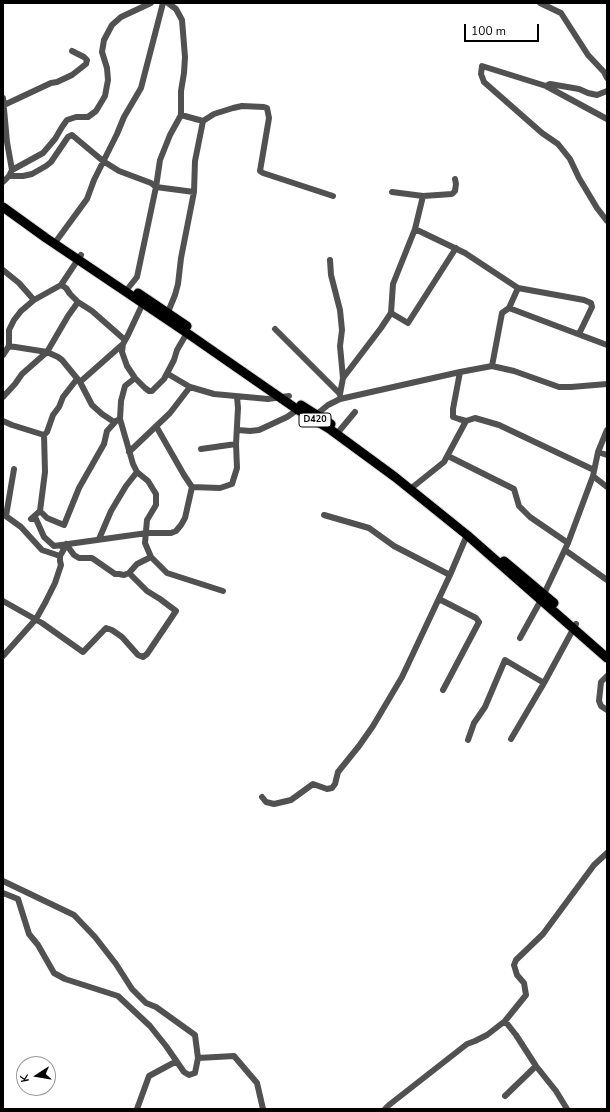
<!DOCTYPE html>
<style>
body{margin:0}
#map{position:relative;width:610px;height:1112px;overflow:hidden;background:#fff;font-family:"Nunito Sans",sans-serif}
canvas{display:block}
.frame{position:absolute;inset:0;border:4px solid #000;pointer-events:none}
.north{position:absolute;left:16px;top:1056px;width:40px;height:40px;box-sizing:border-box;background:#fff;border:1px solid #999;border-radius:50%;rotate:258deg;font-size:11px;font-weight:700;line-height:16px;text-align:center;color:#000}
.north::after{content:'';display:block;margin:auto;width:14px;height:18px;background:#000;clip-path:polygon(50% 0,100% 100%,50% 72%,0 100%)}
.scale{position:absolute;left:464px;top:24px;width:75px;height:18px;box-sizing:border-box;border:2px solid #000;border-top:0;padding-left:5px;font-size:12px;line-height:14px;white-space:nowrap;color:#000;-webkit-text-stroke:3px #fff;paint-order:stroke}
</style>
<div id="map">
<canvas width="610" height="1112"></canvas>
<div class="frame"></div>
<div class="north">K</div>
<div class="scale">100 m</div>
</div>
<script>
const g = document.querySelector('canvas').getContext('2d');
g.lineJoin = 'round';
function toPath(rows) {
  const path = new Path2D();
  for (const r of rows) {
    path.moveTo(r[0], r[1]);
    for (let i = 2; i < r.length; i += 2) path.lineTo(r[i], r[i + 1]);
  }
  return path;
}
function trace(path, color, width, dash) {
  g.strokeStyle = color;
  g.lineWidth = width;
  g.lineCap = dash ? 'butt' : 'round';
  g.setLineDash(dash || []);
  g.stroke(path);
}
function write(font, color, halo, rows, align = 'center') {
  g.font = font + ' "Nunito Sans",sans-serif';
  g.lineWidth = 3.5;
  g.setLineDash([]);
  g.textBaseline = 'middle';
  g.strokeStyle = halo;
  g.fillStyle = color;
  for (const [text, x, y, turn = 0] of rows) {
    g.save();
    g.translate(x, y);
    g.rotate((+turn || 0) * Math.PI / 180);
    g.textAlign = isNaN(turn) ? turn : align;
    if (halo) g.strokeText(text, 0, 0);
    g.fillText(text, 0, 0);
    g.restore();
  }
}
const minor = toPath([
 [540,3,561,13,588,55,604,72,607,78],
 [546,86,550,84,579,89,588,93,597,95,607,91],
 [3,98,7,142,12,170,9,176,3,182],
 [4,105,51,83,57,82,72,75,86,64,87,60,84,57,72,51],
 [181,115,203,121,214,114,233,108,242,106,264,107,267,108,269,118,260,171,263,173,333,196],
 [607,119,546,86,482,66,481,74,484,82,542,133,558,144,570,159,579,178,597,208,607,221],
 [12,170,43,153,55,139,62,127,67,120,76,117,88,117,96,111,105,96,108,80,107,68,102,52,104,40,112,25,121,17,151,3],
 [9,176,23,176,32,174,46,166,51,162,68,137,72,135,103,161,119,171,151,183,156,187],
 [156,187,160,160,170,135,181,115,181,91,184,73,185,57,182,20,176,9,168,3],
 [392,192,423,196],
 [415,229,465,253,518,288,584,300,591,303,592,307,579,334],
 [57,240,87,199,94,180,117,134,124,117,141,88,163,3],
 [330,260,331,275,340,310,342,330,340,346,343,378],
 [3,270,19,283,34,300],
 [61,285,66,288,70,294,78,302,92,311,125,340],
 [129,287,137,277,156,187,194,192],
 [143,303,128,335,123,344,122,352,127,366,135,378,145,388,149,391,152,391,164,379,174,360,177,350,187,333],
 [509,308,607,345],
 [168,312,175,295,178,284,181,258,194,192,195,161,203,121],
 [391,313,408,323,456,248],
 [275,329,340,394,340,395],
 [9,346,47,352,58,357,62,360,80,382,92,405,102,414,114,422],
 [3,355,9,346,9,330,14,320,21,311,34,300,61,285,81,255],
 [492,366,502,313,509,308,518,288],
 [460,372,453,409,453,417,459,419,466,421,475,418,499,425,594,470],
 [168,374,190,387,214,394,268,399,289,396],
 [77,379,63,397,59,407,53,415,47,432,44,435,45,472,40,511,31,519,36,519,44,537,54,546,147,533,171,533,176,531,181,525,185,518,192,487,184,475,156,426],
 [80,382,123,344],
 [340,394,343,378,381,328,391,313,393,284,415,229,423,196,452,194,455,191,456,184,455,179],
 [3,397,15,384,22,374,47,352,68,316,78,302],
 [317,414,328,405,340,399,460,372,492,366,514,371,559,387,571,387,607,384],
 [3,421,12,425,44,435],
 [238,430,250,431,259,430,287,417,300,408],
 [340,430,355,412],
 [201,449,236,444],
 [129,452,170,413,190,387],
 [598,452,607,455],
 [448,456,514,489,519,506,530,517,568,543],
 [593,476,607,487],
 [414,486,444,462,466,421],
 [192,487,220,488,232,484,237,468,236,444,238,408,237,397],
 [40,511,47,518,64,525,79,488,104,444,107,431,116,421,120,419],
 [3,514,21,527,42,550,60,556],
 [324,515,369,528,394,546,450,575],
 [6,516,14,469],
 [99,539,111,511,126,486,137,472],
 [66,544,74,555,79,558,92,558,115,574,119,574,124,575,129,573,137,564,151,557,145,543,147,520,156,505,156,494,148,481,137,472,133,464,120,419,121,401,125,386,135,378],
 [565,550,607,580],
 [151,557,167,573,223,591],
 [544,594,568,543,593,476,598,452,607,430],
 [439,599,476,618,479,622,443,690],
 [3,601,42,623,83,652,106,628,112,630,122,637,138,655,143,657,147,654,176,611,160,599,147,591,129,573],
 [520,638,541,600],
 [3,656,36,619,45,603,55,583,61,565,60,561,60,556,64,549,61,546],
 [607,676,601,682,599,701,601,706,607,710],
 [511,739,544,683,576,624],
 [468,740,474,723,485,707,505,660,544,683],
 [262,797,266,802,274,804,291,800,313,784,327,789,332,788,335,784,338,772,359,746,373,726,402,677,450,575,467,535,469,535],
 [3,881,74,915,95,937,116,964,132,989,146,1003,156,1007,195,1035,198,1058,234,1056,257,1083,263,1109],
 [3,893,18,899,29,934,38,945,54,973,65,979,118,996,150,1026,166,1046,184,1072,189,1075,195,1073,198,1058],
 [505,1021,516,1035,536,1066,556,1091,567,1109],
 [505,1096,536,1066],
 [137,1109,149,1076,175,1062],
 [385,1109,389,1105,467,1044,475,1041,487,1035,505,1021,526,995,524,983,517,975,514,965,516,960,543,934,594,865,607,853]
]);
const highway = toPath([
 [3,207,46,238,187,333,298,410,331,430,395,477,467,535,607,658],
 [138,293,187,326],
 [301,405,331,424],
 [504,561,554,603]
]);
const shields = [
 [315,420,32]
];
const shieldNames = [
 ["D420",315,420]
];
trace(highway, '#dbdbdb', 11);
trace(minor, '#515151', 6);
trace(highway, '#000', 9);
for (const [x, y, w] of shields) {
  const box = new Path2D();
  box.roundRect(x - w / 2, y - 7, w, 14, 3);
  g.fillStyle = '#fff';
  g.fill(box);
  trace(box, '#000', 1);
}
write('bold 9px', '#000', null, shieldNames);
</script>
